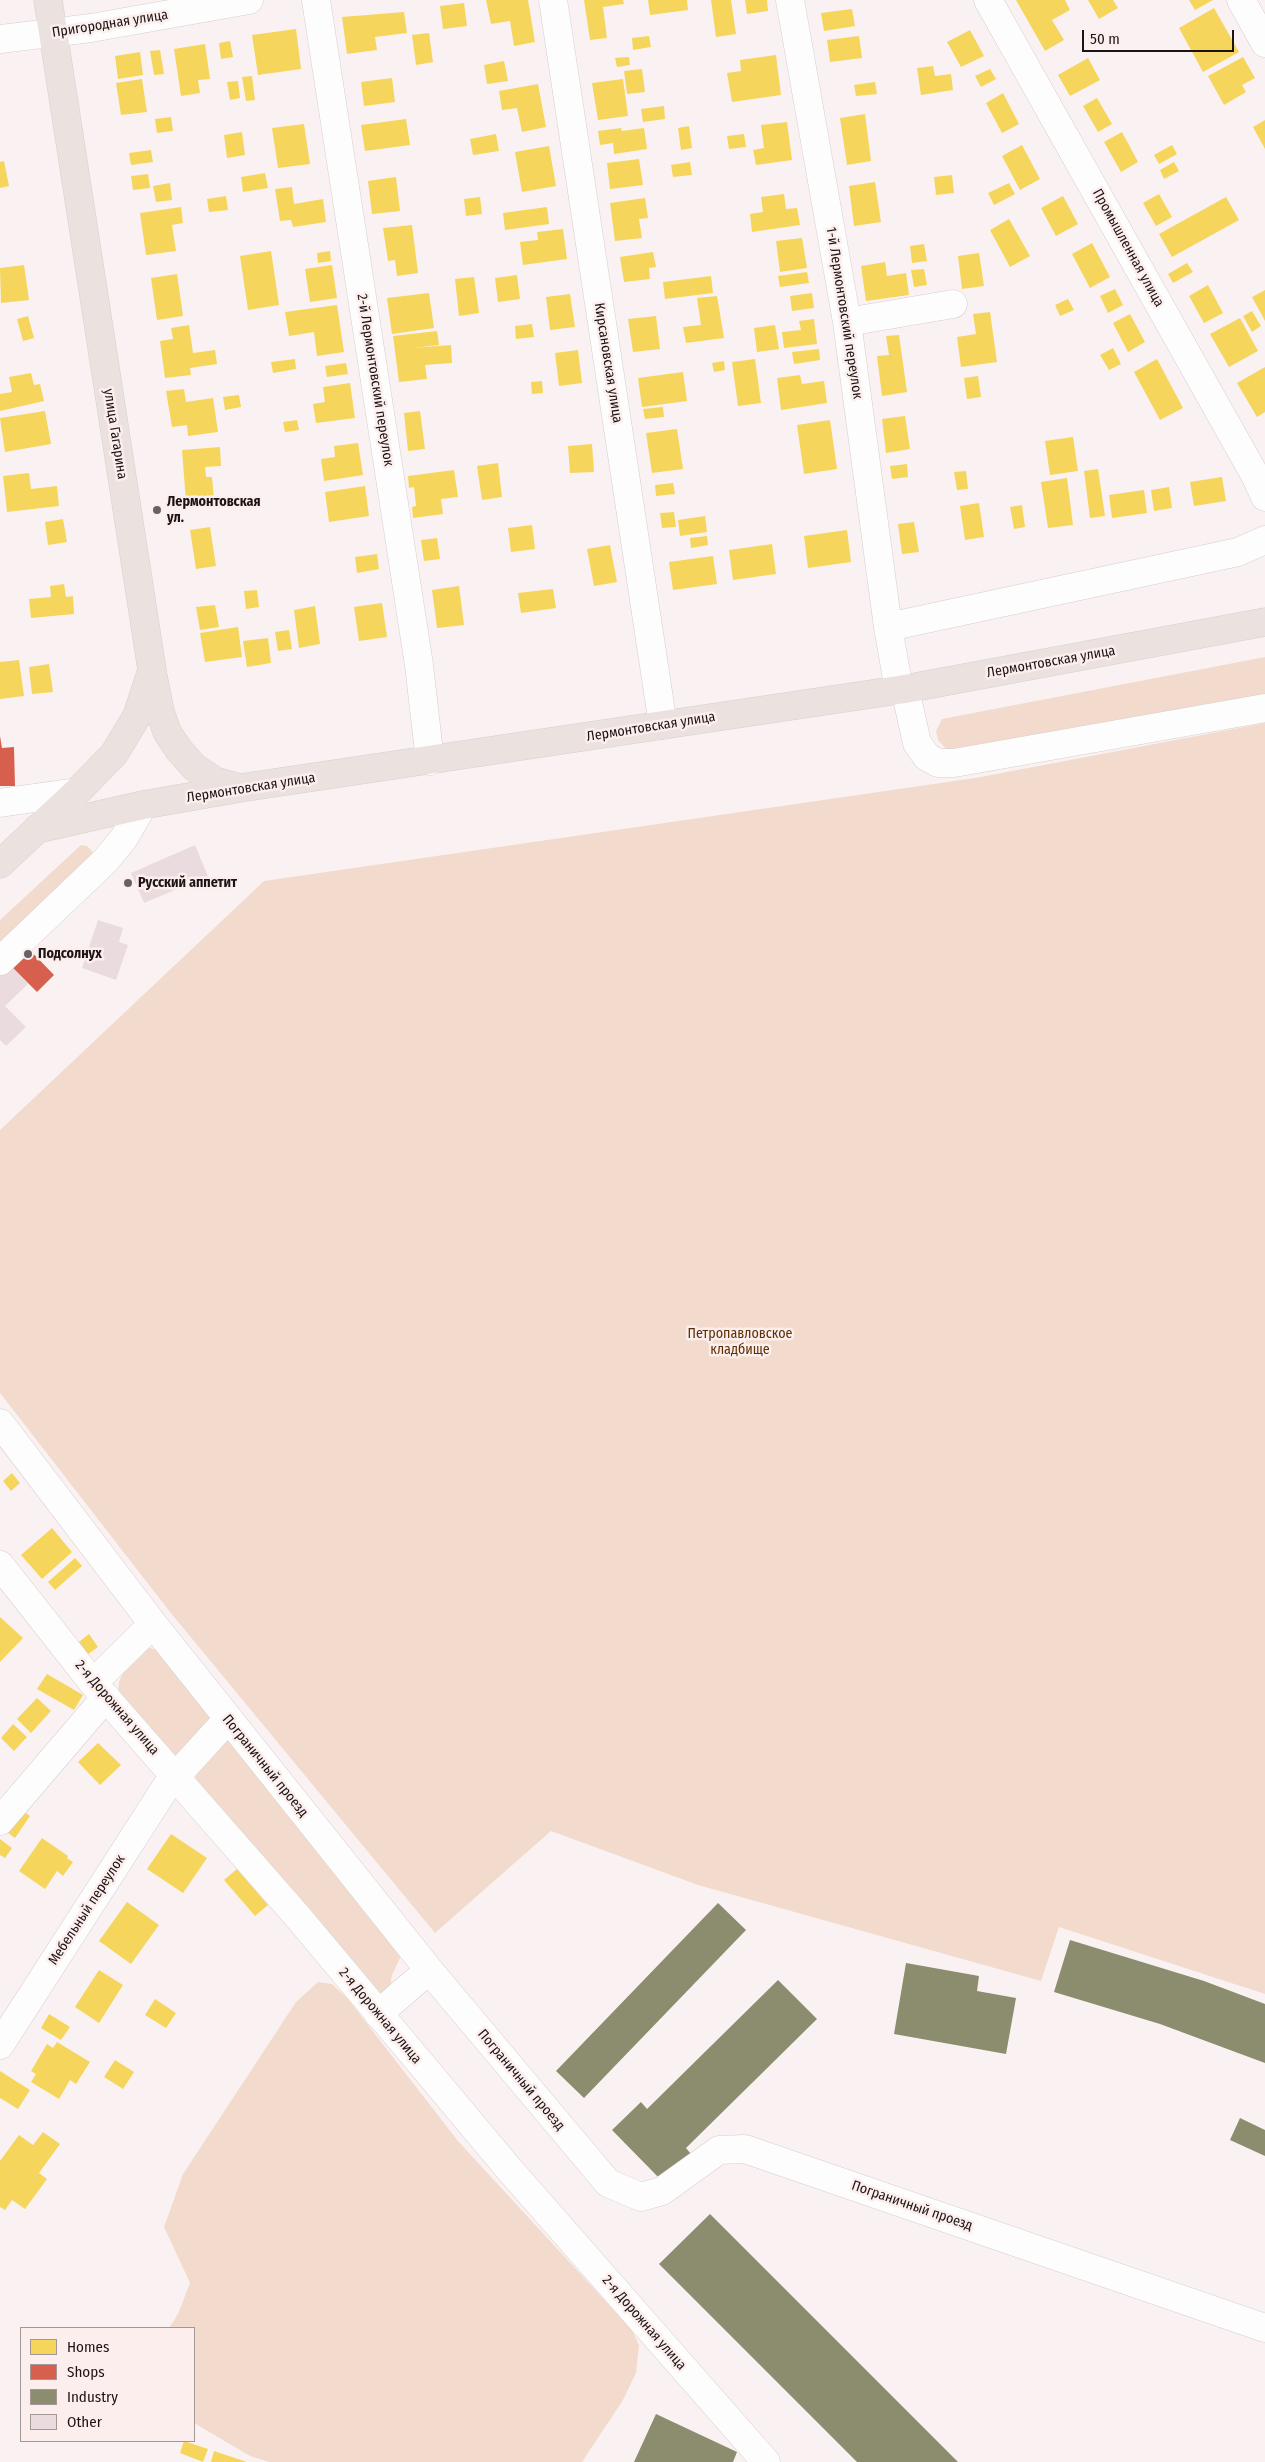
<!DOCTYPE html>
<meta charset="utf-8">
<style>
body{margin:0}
#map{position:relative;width:1265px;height:2462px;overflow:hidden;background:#faf2f2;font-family:"Fira Sans Condensed",sans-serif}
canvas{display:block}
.legend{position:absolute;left:20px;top:2327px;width:175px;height:115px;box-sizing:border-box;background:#fdeeee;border:1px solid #a39797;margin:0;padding:6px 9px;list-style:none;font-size:15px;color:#1c1414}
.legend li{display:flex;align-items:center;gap:10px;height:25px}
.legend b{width:25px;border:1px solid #a39797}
.scale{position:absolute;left:1082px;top:30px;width:152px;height:22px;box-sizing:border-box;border:2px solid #1c1414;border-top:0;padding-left:6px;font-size:15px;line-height:18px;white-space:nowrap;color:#1c1414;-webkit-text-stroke:4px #fdeeee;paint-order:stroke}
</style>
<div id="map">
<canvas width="1265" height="2462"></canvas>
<ul class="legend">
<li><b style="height:14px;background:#f6d55c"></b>Homes</li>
<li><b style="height:14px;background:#d6604d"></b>Shops</li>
<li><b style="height:14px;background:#8c8c6e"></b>Industry</li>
<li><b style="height:14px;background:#eadbdf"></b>Other</li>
</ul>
<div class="scale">50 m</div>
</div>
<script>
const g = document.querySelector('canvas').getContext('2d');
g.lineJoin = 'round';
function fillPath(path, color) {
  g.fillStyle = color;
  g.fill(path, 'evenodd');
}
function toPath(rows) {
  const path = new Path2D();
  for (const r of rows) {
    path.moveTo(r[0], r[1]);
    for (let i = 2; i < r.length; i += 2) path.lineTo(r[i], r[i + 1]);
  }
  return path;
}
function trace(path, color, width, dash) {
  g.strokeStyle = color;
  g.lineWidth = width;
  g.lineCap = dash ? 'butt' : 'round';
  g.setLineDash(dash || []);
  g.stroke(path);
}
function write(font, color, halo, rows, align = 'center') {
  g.font = font + ' "Fira Sans Condensed",sans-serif';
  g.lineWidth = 5;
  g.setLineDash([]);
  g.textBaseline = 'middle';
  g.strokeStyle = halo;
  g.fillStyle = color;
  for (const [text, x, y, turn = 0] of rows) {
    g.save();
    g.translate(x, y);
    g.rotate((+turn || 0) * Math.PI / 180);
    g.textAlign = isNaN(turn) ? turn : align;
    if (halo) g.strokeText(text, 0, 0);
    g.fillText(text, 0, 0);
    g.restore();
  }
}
const green = toPath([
 [1265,657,1265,697,948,751,938,740,936,731,942,719],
 [1265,723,1265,1994,1059,1927,1041,1981,698,1885,551,1831,435,1933,170,1612,0,1393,0,1130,264,881,975,778],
 [81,845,87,846,92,851,94,858,0,948,0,920],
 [147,1647,157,1650,213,1720,202,1738,173,1758,118,1694,119,1682,126,1665],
 [228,1740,402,1954,392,1975,389,1996,383,2002,195,1781,197,1771,213,1751],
 [318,1982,332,1984,347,1998,458,2141,632,2330,639,2345,636,2373,623,2400,582,2462,269,2462,250,2456,194,2423,194,2328,169,2328,178,2314,190,2283,164,2227,183,2174,296,2002]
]);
const homes = toPath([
 [486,0,528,0,535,42,514,46,510,21,491,24],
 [584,0,623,0,624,4,603,7,607,38,590,40],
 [648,0,687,0,688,10,650,15],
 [711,0,731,0,736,34,716,37],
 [745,0,767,0,768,11,747,14],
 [1016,0,1065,0,1070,10,1052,20,1064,40,1045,51],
 [1088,0,1113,0,1118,8,1099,19],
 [1189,0,1213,0,1195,10],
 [464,3,467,26,443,29,440,6],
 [1214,8,1239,52,1203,72,1179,28],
 [852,9,855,26,824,31,821,13],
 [404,12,407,33,375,37,377,50,347,54,342,17],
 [296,29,301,69,258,75,252,35],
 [970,30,984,56,961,67,947,42],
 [429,33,433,62,416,65,412,35],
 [649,36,651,47,633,50,632,38],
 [859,36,862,58,830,62,827,40],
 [230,41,233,57,221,59,219,43],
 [205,44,210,79,198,80,200,93,181,96,174,49],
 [160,50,164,74,154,75,150,51],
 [140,52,143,75,118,79,115,56],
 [776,55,781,95,732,102,727,73,741,71,740,60],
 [629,57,630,65,617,67,615,58],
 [1243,57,1255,78,1242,85,1246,92,1224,105,1208,76],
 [1088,58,1100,80,1070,96,1058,75],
 [504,61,508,81,487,84,484,65],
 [933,66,935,76,951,74,953,90,921,95,917,68],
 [642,69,645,92,627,94,624,71],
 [990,69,996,79,981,87,975,76],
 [252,76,255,100,246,101,242,77],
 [392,78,395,102,364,106,361,82],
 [142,79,147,112,121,115,116,83],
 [623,79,628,116,598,120,592,83],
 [238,81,240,98,230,100,227,82],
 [875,82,877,94,856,96,854,85],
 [538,84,546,127,522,132,517,108,502,110,499,91],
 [1003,93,1019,124,1002,133,986,103],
 [1097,98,1112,124,1098,132,1083,106],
 [664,106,665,119,643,122,641,109],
 [865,114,871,161,847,165,840,118],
 [171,117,173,131,157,133,155,119],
 [406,119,410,145,365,151,361,125],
 [1265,120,1265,149,1253,127],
 [787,122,792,160,756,165,753,150,764,148,761,125],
 [304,124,310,164,278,168,272,128],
 [689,126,692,148,681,150,678,128],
 [621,128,622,131,644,128,647,149,614,154,613,143,600,145,598,131],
 [242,132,245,155,227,158,224,135],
 [1122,132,1138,162,1121,172,1104,142],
 [496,134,499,151,473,155,470,139],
 [744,134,746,147,729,149,727,136],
 [1022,145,1040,179,1020,190,1002,156],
 [1172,145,1177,154,1159,164,1154,155],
 [549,146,556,186,522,192,515,152],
 [151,150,153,162,131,165,129,153],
 [639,159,643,185,610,189,607,163],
 [4,161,9,186,0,188,0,162],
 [690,162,692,175,673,177,671,165],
 [1174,162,1179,171,1164,179,1160,170],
 [265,173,268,188,243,192,241,177],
 [148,174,150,188,133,190,131,176],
 [952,175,954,193,936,195,934,177],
 [396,177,400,211,372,214,368,181],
 [875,182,881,222,854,226,849,186],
 [170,183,172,200,156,202,153,186],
 [1009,183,1015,194,994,205,988,193],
 [292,187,294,204,323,199,326,222,293,227,291,220,280,221,275,189],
 [784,194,786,209,797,208,800,225,752,232,750,214,763,212,761,197],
 [1159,194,1172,217,1156,226,1143,203],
 [226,196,228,210,209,212,207,199],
 [1063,196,1078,224,1056,236,1041,208],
 [480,197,482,214,466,216,464,199],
 [1226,197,1239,220,1172,257,1159,234],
 [645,198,648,218,639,219,642,238,615,241,610,203],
 [181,207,183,223,172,225,176,251,146,255,140,213],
 [547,207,549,224,505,230,503,213],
 [1009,219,1030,256,1010,267,990,230],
 [412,225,418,273,397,276,395,260,388,261,383,228],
 [563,229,567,259,523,265,520,242,538,240,537,232],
 [802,238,807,268,780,272,776,241],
 [1092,243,1110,277,1090,288,1072,254],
 [924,244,927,261,912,263,910,246],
 [271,251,279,305,248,310,240,256],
 [330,251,331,261,318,263,317,253],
 [653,252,656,267,649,268,650,279,624,282,620,257],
 [979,253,984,286,962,289,958,256],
 [885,262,887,276,906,273,909,295,866,301,861,266],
 [1187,263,1193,272,1173,283,1168,274],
 [24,265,29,300,1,303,0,268],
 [332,265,337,298,310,302,305,269],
 [924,269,927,285,914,287,911,270],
 [807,272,809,283,780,287,778,276],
 [177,274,183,316,157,320,151,278],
 [517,275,520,299,498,302,495,278],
 [711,276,713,293,665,299,663,282],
 [474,277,479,313,459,316,455,279],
 [1208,285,1223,313,1204,323,1189,296],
 [1115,289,1123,305,1108,313,1100,296],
 [1265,290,1265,321,1252,297],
 [429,293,434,328,392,334,387,298],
 [812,293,814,308,792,311,790,296],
 [570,294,575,327,550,330,546,297],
 [717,296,724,338,686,343,683,327,701,325,697,298],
 [1068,299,1074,310,1060,316,1055,305],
 [337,305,344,352,317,356,314,332,289,336,285,312],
 [1252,311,1261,326,1252,332,1243,316],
 [990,312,997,362,961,367,957,337,976,334,973,314],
 [1130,314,1145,342,1128,352,1113,323],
 [28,316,34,338,23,341,17,319],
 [656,316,660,349,633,352,628,319],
 [1240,318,1258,351,1229,367,1210,334],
 [814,319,817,344,784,348,782,332,801,330,799,321],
 [532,324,534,337,516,339,515,326],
 [189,325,193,353,215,350,217,364,190,368,191,375,165,378,160,341,173,339,171,328],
 [775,325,779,349,757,352,754,328],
 [437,331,439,345,413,348,451,345,452,363,425,365,427,379,399,382,393,336],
 [899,335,907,392,882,396,877,356,889,355,886,336],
 [1113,348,1121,364,1109,370,1100,355],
 [819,349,820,360,794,364,792,352],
 [578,350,582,383,559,386,555,353],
 [295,359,296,369,273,373,271,362],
 [755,359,761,403,738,406,732,362],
 [1157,359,1183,408,1160,420,1134,372],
 [724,361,725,370,714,372,712,363],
 [346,363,348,374,327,377,325,366],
 [1265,367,1265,412,1257,417,1237,383],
 [683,372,687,401,642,407,638,378],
 [31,373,34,385,40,384,44,401,0,411,0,394,12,392,9,377],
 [800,375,802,384,824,381,827,403,781,410,777,378],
 [978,376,981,397,967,399,964,378],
 [542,381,543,393,532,394,531,382],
 [350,383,355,418,316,423,313,404,325,402,323,387],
 [184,389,186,402,213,398,218,432,188,436,187,425,172,427,166,391],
 [239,395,241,407,225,410,223,397],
 [663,407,664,417,645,419,643,409],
 [45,411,51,444,5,452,0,418],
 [420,411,425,449,408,451,404,413],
 [905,416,910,449,886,453,882,419],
 [297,420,299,430,285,432,283,422],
 [830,420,837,469,804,474,797,425],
 [677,429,683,469,652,473,646,433],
 [1073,437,1078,471,1050,475,1045,441],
 [358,443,363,475,324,481,321,459,335,457,334,446],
 [592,444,594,472,570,473,568,446],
 [220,447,221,466,205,467,206,477,212,477,214,499,186,502,182,450],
 [498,463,502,497,482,500,477,466],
 [907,464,908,477,892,479,890,466],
 [1098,469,1105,516,1090,518,1084,471],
 [454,470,458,497,441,499,443,514,413,518,412,507,416,506,414,487,409,488,408,476],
 [966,471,968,489,957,490,954,472],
 [29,473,31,489,57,486,59,506,7,512,3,476],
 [1222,477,1226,501,1194,506,1190,482],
 [1067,478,1073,525,1048,528,1041,482],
 [673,483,675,494,656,496,655,485],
 [365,486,369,516,329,522,325,492],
 [1169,487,1172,508,1154,511,1151,490],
 [1144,490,1147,513,1112,518,1109,495],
 [979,503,984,537,965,540,960,506],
 [1022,505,1025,527,1014,529,1010,507],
 [674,512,676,527,662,528,660,513],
 [705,516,707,532,680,536,678,520],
 [63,519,67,542,48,545,45,522],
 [914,522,919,552,902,554,898,524],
 [532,525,535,549,511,552,508,528],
 [210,527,216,566,196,569,190,530],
 [847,530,851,562,808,568,804,536],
 [707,536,708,545,691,548,690,538],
 [437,538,440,559,424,561,421,540],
 [772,544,776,574,733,580,729,550],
 [610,545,617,582,594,586,587,549],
 [377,554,379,569,357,573,355,557],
 [713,556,717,584,673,590,669,562],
 [64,584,66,597,73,596,74,614,31,618,29,599,51,597,50,586],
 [459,586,464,625,437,628,432,590],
 [553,589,556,608,521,613,518,593],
 [257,590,259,607,246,609,244,591],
 [382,603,387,637,359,641,354,607],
 [215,605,219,627,200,630,196,607],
 [315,606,320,644,299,648,294,610],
 [238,627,242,657,205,662,200,633],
 [289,630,292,649,278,651,275,632],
 [268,638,271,663,247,667,243,641],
 [19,660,24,696,0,699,0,662],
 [49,664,53,692,32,694,29,667],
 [12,1473,20,1483,11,1491,3,1481],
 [52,1528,72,1552,42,1579,21,1555],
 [75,1558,82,1566,55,1590,48,1582],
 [0,1617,23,1638,0,1662],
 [89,1634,98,1647,84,1657,75,1645],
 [47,1674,83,1695,74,1710,37,1689],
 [37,1698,51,1711,31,1733,17,1719],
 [13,1724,27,1737,14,1751,1,1738],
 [98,1743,121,1765,100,1785,78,1762],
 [19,1808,30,1816,15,1838,4,1830],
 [171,1834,207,1858,183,1893,147,1869],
 [42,1838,68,1856,67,1858,73,1862,63,1876,57,1871,45,1889,19,1871],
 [0,1839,12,1848,5,1858,0,1855],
 [237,1869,268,1905,255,1916,224,1880],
 [127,1902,159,1925,131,1964,99,1941],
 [99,1970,123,1985,99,2023,75,2007],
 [155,1999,176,2013,166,2028,145,2015],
 [49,2014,70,2027,61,2040,41,2028],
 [57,2042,90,2062,76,2084,70,2080,59,2099,31,2082,36,2074,31,2071,47,2044,53,2048],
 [115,2060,134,2072,123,2089,104,2077],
 [0,2071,30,2090,18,2109,0,2098],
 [43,2132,60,2144,39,2173,47,2179,25,2209,12,2200,5,2210,0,2207,0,2161,19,2135,33,2145],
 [184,2441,208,2449,203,2462,180,2453],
 [214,2451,247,2462,211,2462]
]);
const shops = toPath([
 [0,736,2,748,14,747,15,786,0,786],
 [23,943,54,975,37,992,5,960]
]);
const industry = toPath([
 [718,1903,746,1930,584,2098,556,2071],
 [1070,1940,1204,1981,1265,2004,1265,2063,1160,2024,1054,1992],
 [906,1963,979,1976,977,1991,1016,1998,1006,2054,894,2034],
 [778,1980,817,2019,686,2148,691,2154,663,2182,612,2130,641,2102,647,2109],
 [1240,2118,1265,2130,1265,2156,1230,2140],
 [710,2214,958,2462,857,2462,659,2264],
 [656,2414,737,2452,733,2462,634,2462]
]);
const building = toPath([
 [195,845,208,876,144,903,131,873],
 [98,920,123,928,119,942,128,945,116,980,82,968],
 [5,960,28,984,5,1006,26,1027,6,1046,0,1040,0,965]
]);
const minor = toPath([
 [316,0,419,665,430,761],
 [553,0,663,725],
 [790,0,847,322,888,627],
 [988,0,1256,477,1265,497],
 [1241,0,1265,43],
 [0,39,91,28,249,0],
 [847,322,953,304],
 [905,689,917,743,927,757,938,763,954,763,1265,708],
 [899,690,888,627,1238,552,1265,540],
 [0,803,77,792],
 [0,961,105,861,124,838,143,805],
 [0,1423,153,1624,429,1970,608,2183,641,2197,662,2191,719,2150,745,2149,1265,2328],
 [0,1565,93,1683,298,1917,509,2169,766,2462],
 [93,1683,153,1624],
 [0,1821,106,1697],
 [378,2014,429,1970],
 [0,2045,166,1787,228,1719]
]);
const major = toPath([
 [152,671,160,711,167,732,179,750,194,767,215,781,239,788],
 [37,829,143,805,240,788,905,689,1265,622],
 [0,864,77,792,114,754,137,716,152,670,48,0]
]);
const markers = [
 [157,510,5,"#6a6262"],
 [128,883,5,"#6a6262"],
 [28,954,5,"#6a6262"]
];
const streetNames = [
 ["Пригородная улица",110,24,-9],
 ["Промышленная улица",1128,248,61],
 ["1-й Лермонтовский переулок",844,313,81],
 ["Кирсановская улица",608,363,81],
 ["2-й Лермонтовский переулок",375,380,81],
 ["улица Гагарина",115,434,81],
 ["Лермонтовская улица",1051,662,-10],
 ["Лермонтовская улица",651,727,-9],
 ["Лермонтовская улица",251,788,-9],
 ["2-я Дорожная улица",117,1708,49],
 ["Пограничный проезд",265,1766,51],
 ["Мебельный переулок",87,1910,-57],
 ["2-я Дорожная улица",380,2016,50],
 ["Пограничный проезд",521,2080,50],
 ["Пограничный проезд",912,2206,19],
 ["2-я Дорожная улица",644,2323,49]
];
const poiNames = [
 ["Лермонтовская",167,502],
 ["ул.",167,518],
 ["Русский аппетит",138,883],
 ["Подсолнух",38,954]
];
const parkNames = [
 ["Петропавловское",740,1334],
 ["кладбище",740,1350]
];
fillPath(green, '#f2dbcd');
fillPath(homes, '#f6d55c');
fillPath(shops, '#d6604d');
fillPath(industry, '#8c8c6e');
fillPath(building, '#eadbdf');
trace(minor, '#d6cdcd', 29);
trace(major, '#d4d0d0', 29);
trace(minor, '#fefdfd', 28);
trace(major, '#ebe1de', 28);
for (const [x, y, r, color] of markers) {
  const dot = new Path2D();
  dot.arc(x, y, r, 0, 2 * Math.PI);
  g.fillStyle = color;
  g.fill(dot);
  trace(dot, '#fdeeee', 2);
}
write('14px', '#1c1414', '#fdeeee', streetNames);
write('bold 14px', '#1c1414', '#fdeeee', poiNames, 'left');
write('14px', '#5c3003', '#fdeeee', parkNames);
</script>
